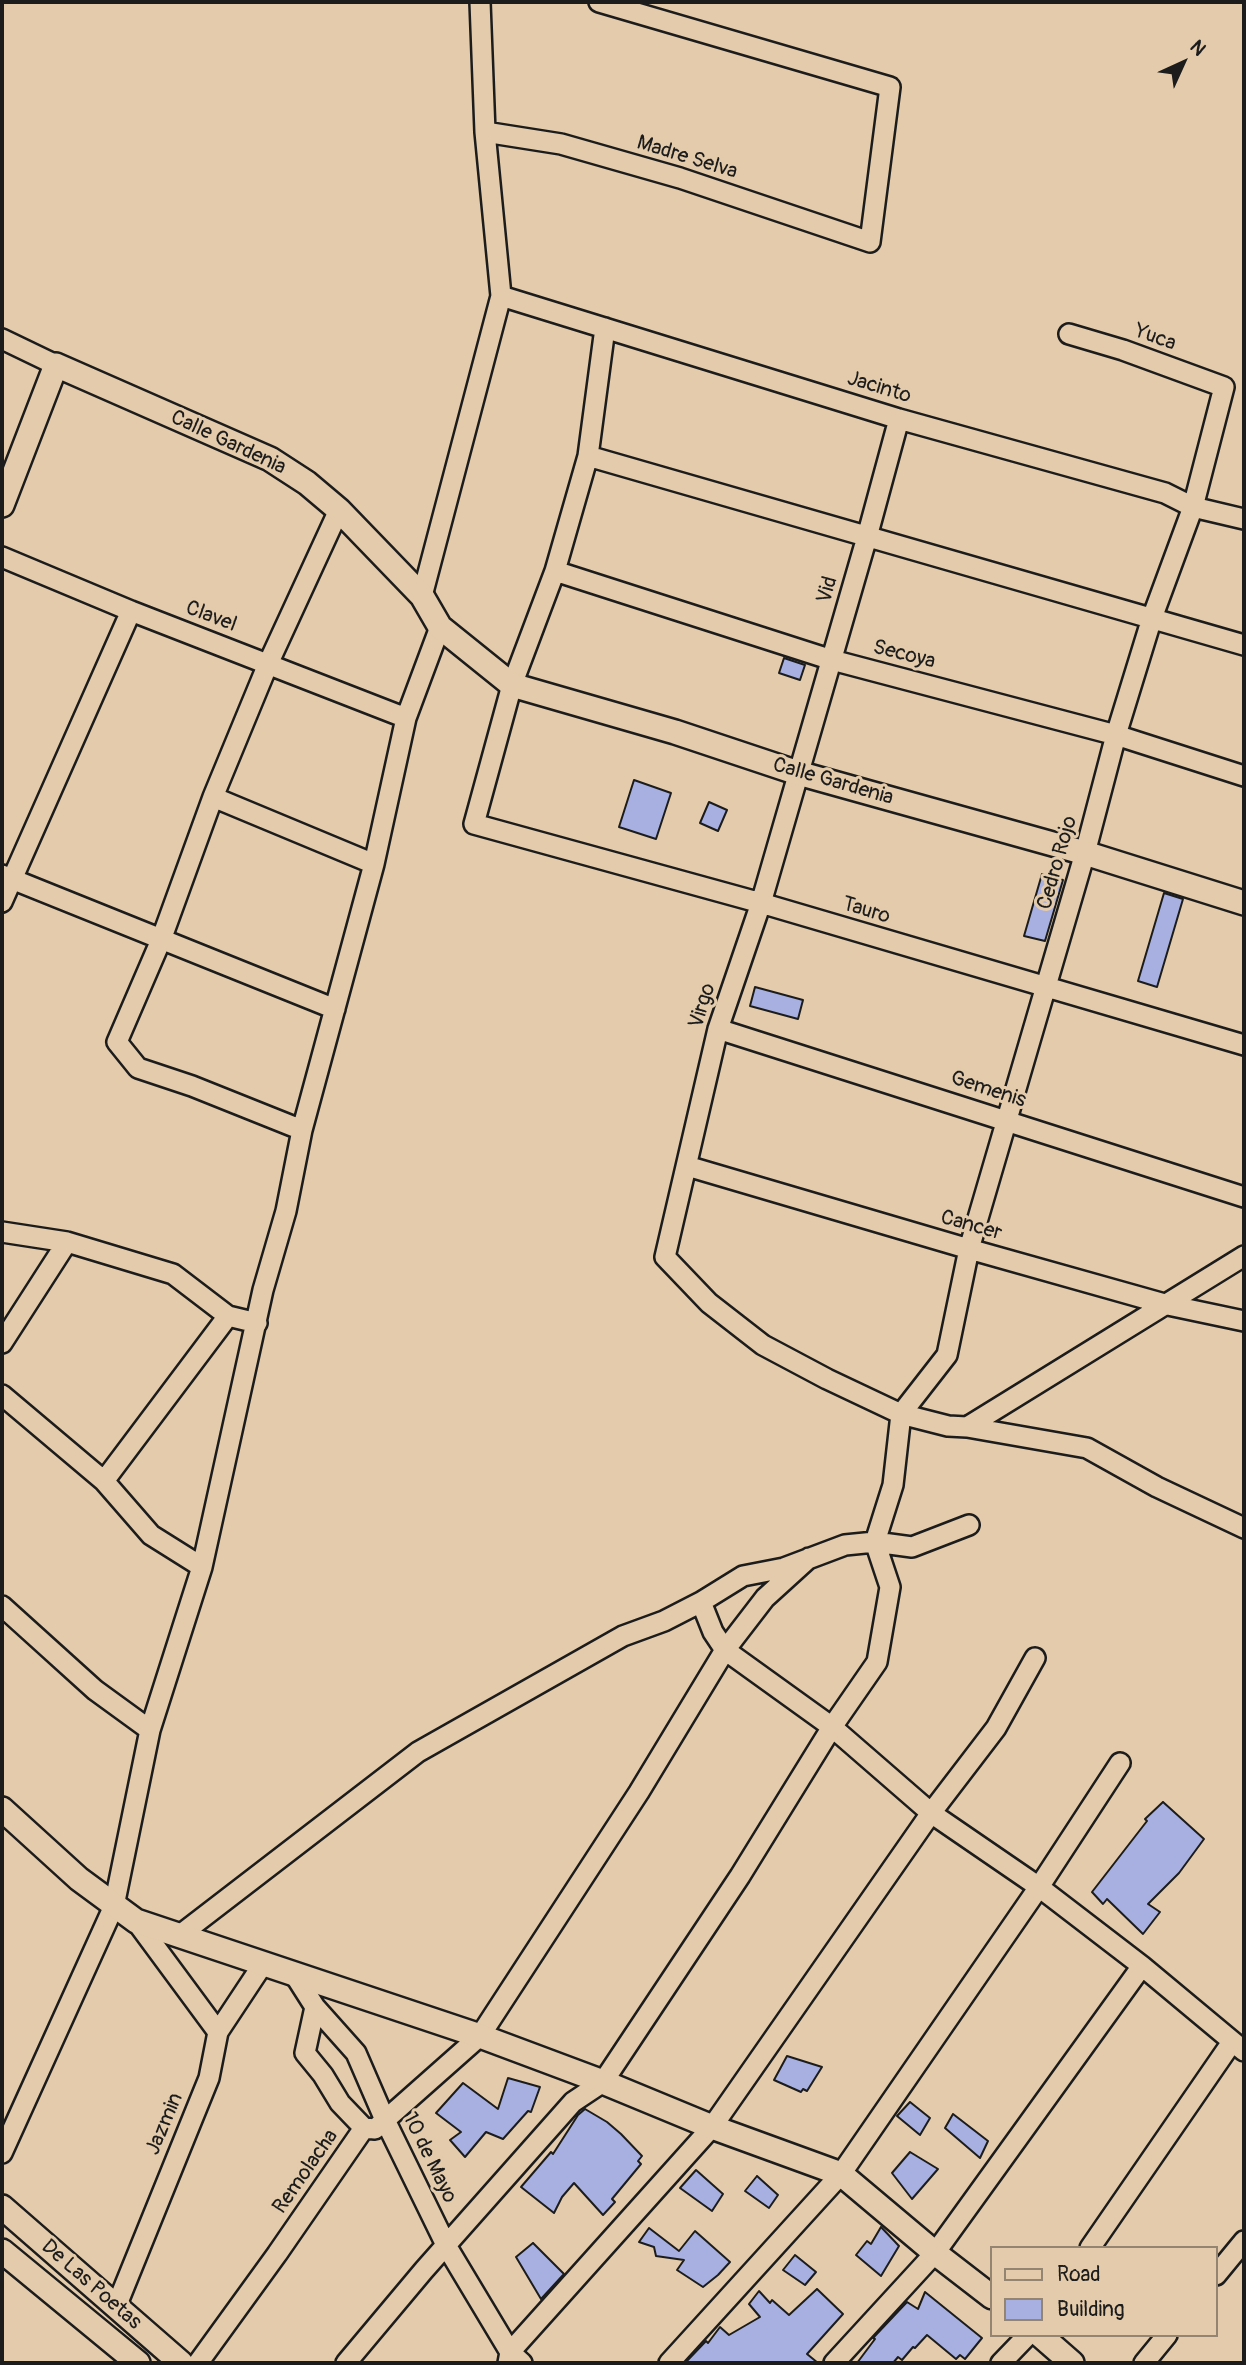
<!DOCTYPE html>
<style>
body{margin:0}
#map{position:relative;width:1246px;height:2365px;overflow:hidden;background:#e3cbab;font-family:Pangolin,sans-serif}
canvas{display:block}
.frame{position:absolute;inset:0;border:4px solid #1c1c1c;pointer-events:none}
.legend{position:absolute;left:990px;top:2246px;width:228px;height:91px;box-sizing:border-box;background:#e3cbab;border:2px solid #938572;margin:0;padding:9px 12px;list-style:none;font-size:21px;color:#1c1c1c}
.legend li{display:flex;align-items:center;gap:14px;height:35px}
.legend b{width:35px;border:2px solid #938572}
.north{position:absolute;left:1148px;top:28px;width:70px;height:70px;-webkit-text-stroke:5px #e3cbab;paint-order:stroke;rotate:45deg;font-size:19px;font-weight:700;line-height:28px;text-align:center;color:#1c1c1c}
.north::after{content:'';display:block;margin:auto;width:24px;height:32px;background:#1c1c1c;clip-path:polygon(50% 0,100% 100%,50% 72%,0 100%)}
</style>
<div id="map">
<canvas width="1246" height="2365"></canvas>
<div class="frame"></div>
<ul class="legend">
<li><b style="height:9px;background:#e3cbab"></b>Road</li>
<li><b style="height:19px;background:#a7b0e0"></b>Building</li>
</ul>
<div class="north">N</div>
</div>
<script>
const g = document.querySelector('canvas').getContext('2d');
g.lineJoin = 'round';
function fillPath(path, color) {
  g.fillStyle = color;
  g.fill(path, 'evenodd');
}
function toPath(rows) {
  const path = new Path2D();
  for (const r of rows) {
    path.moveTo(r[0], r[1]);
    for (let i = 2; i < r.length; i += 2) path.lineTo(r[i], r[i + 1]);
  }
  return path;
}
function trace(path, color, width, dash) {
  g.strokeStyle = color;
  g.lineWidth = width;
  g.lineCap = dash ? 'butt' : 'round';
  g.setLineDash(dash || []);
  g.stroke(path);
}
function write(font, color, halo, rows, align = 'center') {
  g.font = font + ' Pangolin,sans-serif';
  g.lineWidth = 6;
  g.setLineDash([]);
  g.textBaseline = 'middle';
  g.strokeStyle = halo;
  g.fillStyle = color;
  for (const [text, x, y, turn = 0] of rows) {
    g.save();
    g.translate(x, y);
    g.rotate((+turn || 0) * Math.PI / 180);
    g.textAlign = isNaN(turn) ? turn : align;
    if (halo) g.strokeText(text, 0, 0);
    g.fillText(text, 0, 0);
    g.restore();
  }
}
const building = toPath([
 [784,658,805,665,800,680,779,673,784,658],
 [634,780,671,793,656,839,619,827,634,780],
 [709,802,727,810,718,831,700,823,709,802],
 [1042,874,1063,880,1045,941,1024,936,1042,874],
 [1164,893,1183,899,1157,987,1138,981,1164,893],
 [755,987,803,1000,798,1019,750,1006,755,987],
 [1163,1802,1204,1839,1179,1873,1148,1904,1160,1912,1143,1934,1107,1899,1103,1904,1092,1892,1147,1821,1145,1819,1163,1802],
 [787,2056,822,2067,807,2091,803,2089,801,2092,774,2080,787,2056],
 [508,2078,540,2087,531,2112,528,2111,503,2139,486,2132,465,2157,450,2140,461,2132,436,2113,463,2083,498,2109,508,2078],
 [910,2102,930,2118,920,2135,897,2116,910,2102],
 [585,2109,607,2122,621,2134,642,2156,638,2161,641,2164,612,2199,615,2202,603,2215,574,2183,562,2197,554,2213,521,2187,551,2152,553,2154,578,2115,585,2109],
 [953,2114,988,2141,980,2158,945,2128,953,2114],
 [910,2152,938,2169,912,2199,892,2173,910,2152],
 [696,2170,723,2194,712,2211,680,2188,696,2170],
 [757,2176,778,2195,769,2208,745,2191,757,2176],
 [881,2227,899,2246,881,2276,856,2255,867,2241,871,2244,881,2227],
 [649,2228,679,2251,695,2231,730,2262,718,2275,703,2287,677,2270,684,2260,656,2256,654,2247,639,2242,649,2228],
 [533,2243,564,2274,541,2299,516,2257,533,2243],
 [795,2255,816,2272,805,2285,783,2270,795,2255],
 [817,2289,843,2314,807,2354,818,2363,685,2363,706,2341,708,2343,720,2327,729,2335,760,2317,749,2304,759,2291,770,2303,772,2300,789,2315,817,2289],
 [925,2292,982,2338,965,2359,960,2355,956,2359,927,2335,915,2348,913,2347,902,2360,898,2357,893,2363,857,2363,875,2339,873,2338,907,2302,918,2309,925,2292]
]);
const minor = toPath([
 [485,132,561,144,680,178,870,242,890,87,599,2],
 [501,296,899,419,1165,493,1193,507,1244,519],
 [605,328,588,456,555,571,512,685,474,824,761,903,1244,1045],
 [2,339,56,365],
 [899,419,867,537,761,903,718,1029,665,1257,709,1303,763,1345,827,1379,901,1414,948,1426,967,1427,1087,1448,1157,1487,1244,1528],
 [588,456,1244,645],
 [2,557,131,611,406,718],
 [555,571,832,660,1116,735,1244,776],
 [422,596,501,296,485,132,480,2],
 [213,797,374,864],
 [2,875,335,1009],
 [2,902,131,611],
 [718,1029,1244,1197],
 [302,1130,192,1086,138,1068,117,1042,161,940,213,797,268,664,339,510],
 [687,1166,969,1249,1168,1305,1244,1321],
 [2,1232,67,1242,173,1274,228,1316,257,1323],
 [2,1343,67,1242],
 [2,1395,104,1481,151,1535,202,1567],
 [967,1427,1244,1256],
 [104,1481,228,1316],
 [701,1602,743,1576,784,1568,845,1545,875,1542,912,1547,969,1525],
 [2,1606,95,1690,150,1730],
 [136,1921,218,2032],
 [180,1935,418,1752,623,1636,664,1621,701,1602,713,1632,725,1650,832,1727,931,1813,1039,1887,1142,1966,1244,2051],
 [294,1974,315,2007,356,2053,385,2120,447,2247,510,2352,522,2363],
 [315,2007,305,2053,323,2075,340,2103,364,2128],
 [2,2153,114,1906,150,1730,202,1567,263,1290,286,1211,302,1130,374,864,406,718,440,627],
 [1090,2248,1232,2042],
 [1216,2275,1244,2241],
 [116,2307,209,2078,218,2032,263,1964],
 [198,2363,277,2254,364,2128,375,2129,480,2036,639,1792,725,1650,765,1598,809,1558],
 [346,2363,424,2270,573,2102,603,2082,740,1876,832,1727,877,1662,890,1587,875,1542,893,1485,901,1414,947,1355,969,1249,1085,853,1116,735,1152,618,1193,507,1224,387,1123,350,1069,334],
 [508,2363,510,2352,712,2127,931,1813,996,1728,1035,1658],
 [669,2363,841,2174,1039,1887,1120,1763],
 [834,2363,935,2253,1142,1966],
 [1001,2363,1028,2335],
 [1144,2363,1167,2335]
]);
const tertiary = toPath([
 [2,505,56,365,270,459,307,483,339,510,422,596,440,627,512,685,675,732,798,773,1085,853,1244,903],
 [2,1809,79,1879,136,1921,480,2036,603,2082,712,2127,841,2174,935,2253,992,2297],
 [2,2207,181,2363],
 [2,2251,138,2363],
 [1040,2335,1072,2363]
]);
const streetNames = [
 ["Madre Selva",687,158,17],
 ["Yuca",1155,338,20],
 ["Jacinto",879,388,17],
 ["Calle Gardenia",228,443,25],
 ["Vid",828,590,-74],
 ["Clavel",211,617,21],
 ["Secoya",904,655,14],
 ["Calle Gardenia",833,782,16],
 ["Cedro Rojo",1058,863,-74],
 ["Tauro",866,911,17],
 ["Virgo",703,1006,-73],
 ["Gemenis",988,1090,18],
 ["Cancer",971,1226,16],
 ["Jazmin",165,2124,-67],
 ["10 de Mayo",429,2158,64],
 ["Remolacha",306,2172,-55],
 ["De Las Poetas",91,2285,41]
];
fillPath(building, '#a7b0e0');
trace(building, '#1c1c1c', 2);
trace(minor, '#1c1c1c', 24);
trace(tertiary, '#1c1c1c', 28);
trace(minor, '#e3cbab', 19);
trace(tertiary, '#e3cbab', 23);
write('21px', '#1c1c1c', '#e3cbab', streetNames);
</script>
